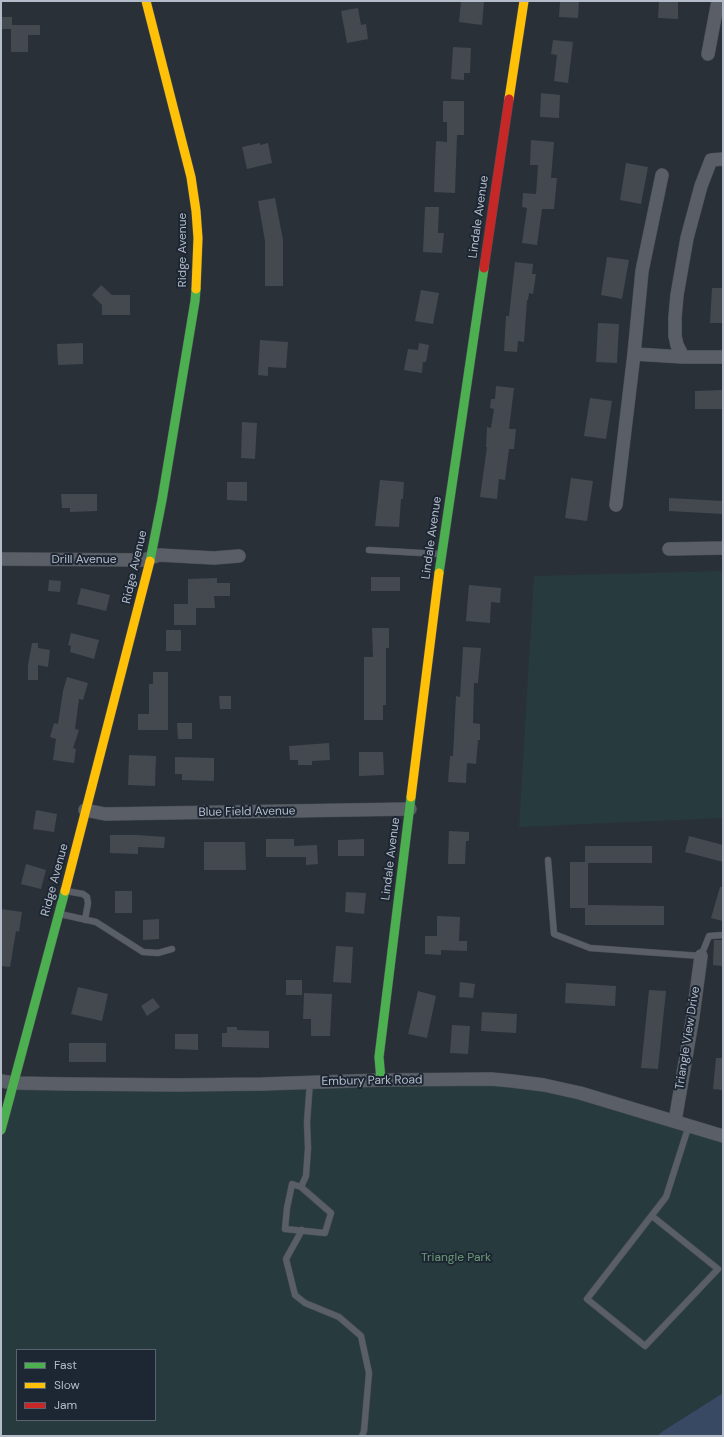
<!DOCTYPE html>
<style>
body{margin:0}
#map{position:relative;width:724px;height:1437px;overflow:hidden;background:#2a3038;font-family:"DM Sans",sans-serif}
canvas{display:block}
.frame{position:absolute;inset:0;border:2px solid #b4bcc9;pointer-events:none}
.legend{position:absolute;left:16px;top:1349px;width:140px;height:72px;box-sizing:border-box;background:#1d2633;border:1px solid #59626f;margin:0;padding:5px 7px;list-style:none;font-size:12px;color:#b4bcc9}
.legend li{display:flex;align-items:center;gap:8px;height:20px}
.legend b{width:20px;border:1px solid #59626f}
</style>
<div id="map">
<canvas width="724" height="1437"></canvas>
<div class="frame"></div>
<ul class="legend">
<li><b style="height:5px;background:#4caf50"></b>Fast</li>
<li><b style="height:5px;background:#ffc107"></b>Slow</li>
<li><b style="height:5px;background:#c62828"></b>Jam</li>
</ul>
</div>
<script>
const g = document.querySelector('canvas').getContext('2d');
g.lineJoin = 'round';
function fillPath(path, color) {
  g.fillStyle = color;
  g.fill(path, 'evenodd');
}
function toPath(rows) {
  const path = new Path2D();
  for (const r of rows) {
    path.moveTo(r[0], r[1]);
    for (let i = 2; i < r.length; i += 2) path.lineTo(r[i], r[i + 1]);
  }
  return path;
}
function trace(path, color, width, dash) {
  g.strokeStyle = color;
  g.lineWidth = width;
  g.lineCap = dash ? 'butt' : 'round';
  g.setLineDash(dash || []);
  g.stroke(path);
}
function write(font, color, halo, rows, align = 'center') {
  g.font = font + ' "DM Sans",sans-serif';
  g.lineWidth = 4;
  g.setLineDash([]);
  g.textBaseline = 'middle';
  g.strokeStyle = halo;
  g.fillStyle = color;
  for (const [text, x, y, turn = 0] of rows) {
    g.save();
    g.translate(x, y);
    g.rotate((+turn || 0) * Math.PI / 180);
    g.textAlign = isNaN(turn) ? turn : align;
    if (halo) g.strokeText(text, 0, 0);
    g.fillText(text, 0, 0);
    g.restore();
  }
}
const green = toPath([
 [723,571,723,818,519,827,534,576],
 [512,1081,723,1136,723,1393,663,1431,657,1436,1,1436,1,1130,14,1083],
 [17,1350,155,1350,155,1420,17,1420]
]);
const water = toPath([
 [723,1393,723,1436,657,1436,663,1431]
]);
const building = toPath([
 [461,1,484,1,482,25,459,22],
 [560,1,579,1,578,18,559,17],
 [659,1,678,1,678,19,658,18],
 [358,8,361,25,366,24,368,39,347,43,341,11],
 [1,17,12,17,12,25,40,25,40,35,28,35,28,52,11,52,11,29,1,29],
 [553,40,573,42,568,83,554,81,557,55,551,54],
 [453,47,471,48,470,73,464,73,464,80,451,79],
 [541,93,560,95,559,118,540,117],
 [443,101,464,101,464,135,457,135,455,193,434,192,436,141,447,142,447,122,443,122],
 [531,140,554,142,551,178,557,178,554,209,542,209,537,245,522,243,527,208,522,207,523,193,536,194,538,165,530,165],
 [260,143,260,145,268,143,272,163,247,169,242,147],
 [626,163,648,167,641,204,620,200],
 [275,198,283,240,283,286,265,286,265,241,258,201],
 [425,207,439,207,438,233,444,233,442,253,423,252],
 [607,257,629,260,622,299,601,295],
 [515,262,533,264,532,274,536,274,533,294,529,293,528,300,527,300,524,342,518,341,517,352,504,351,506,316,509,316],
 [101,285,112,295,130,295,130,315,102,315,102,305,92,295],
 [712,288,723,288,723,323,710,323],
 [421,290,439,293,433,324,415,321],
 [598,323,619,324,617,363,596,362],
 [260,340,288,342,286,368,268,367,268,376,258,375],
 [83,343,83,364,58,365,57,344],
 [419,343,429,345,426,362,423,362,422,373,404,370,408,349,418,350],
 [496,386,514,388,509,429,516,429,514,449,509,449,505,480,499,479,497,499,480,497,487,447,486,447,487,427,491,428,494,409,490,408,491,399,495,399],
 [723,390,723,409,695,409,695,391],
 [590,398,612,401,606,439,584,436],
 [242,422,257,423,255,459,241,458],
 [571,478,593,481,587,521,565,518],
 [380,480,404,482,403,499,401,499,399,527,375,526],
 [227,482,247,482,247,501,227,500],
 [61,494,97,494,97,511,70,512,70,508,62,508],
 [669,498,723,501,723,514,669,511],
 [371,577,400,577,400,591,371,591],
 [217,578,217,583,230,583,230,596,214,596,215,608,196,608,196,625,174,625,174,604,188,604,188,579],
 [49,580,61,581,60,592,48,591],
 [469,585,501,588,500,603,491,602,490,623,466,621],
 [81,588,110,595,106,611,77,604],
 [372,628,389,628,389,648,386,648,386,705,383,705,383,720,364,720,364,657,373,657],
 [166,630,181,630,181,651,166,651],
 [71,633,99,640,94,659,70,652,71,646,68,645],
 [32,643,38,643,38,648,50,650,48,667,38,665,38,680,28,680,28,665],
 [463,647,481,648,478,683,474,683,473,723,480,724,480,740,478,740,476,764,467,763,466,783,448,782,450,756,453,756,456,696,460,697],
 [153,672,168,672,168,730,138,730,138,714,149,714,149,684,153,684],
 [67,677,88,683,83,700,79,699,75,729,79,730,73,748,76,749,74,763,53,760,56,739,50,737,54,723,58,724,63,691],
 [219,696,231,696,231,709,220,709],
 [177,723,192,723,192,739,178,739],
 [329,743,330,760,312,761,312,765,298,765,298,760,290,760,289,746],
 [359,752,383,752,384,775,359,776],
 [129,755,156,756,155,786,128,785],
 [175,757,214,758,214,781,182,780,182,774,175,774],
 [36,810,57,814,54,832,33,829],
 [449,831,469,832,469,841,466,841,465,864,448,864],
 [110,835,138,835,165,837,164,848,138,847,138,854,110,853],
 [689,836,723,845,723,862,685,852],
 [266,839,294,839,294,846,317,845,318,864,306,865,306,857,266,857],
 [364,839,364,856,338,856,338,840],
 [204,842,245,842,246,870,204,870],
 [585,846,652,846,652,863,588,863,588,905,664,906,664,925,585,925,585,908,570,908,570,862,585,862],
 [26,864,46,870,41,889,21,884],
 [720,887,723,887,723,921,711,918],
 [115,891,132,891,132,913,115,913],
 [346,892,366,893,364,914,345,912],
 [1,909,22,912,19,932,16,931,10,967,1,966],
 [437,916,460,917,459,941,467,941,467,951,441,950,441,955,425,954,425,936,437,936],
 [159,919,159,939,143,940,143,920],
 [714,940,723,940,723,966,713,965],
 [336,946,353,947,351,983,333,982],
 [286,980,302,980,302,995,286,995],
 [460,982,475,984,473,998,459,997],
 [566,983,616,986,615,1006,565,1003],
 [78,987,108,994,102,1021,71,1014],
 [649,990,666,991,658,1069,641,1068],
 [418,991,436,996,427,1038,408,1034],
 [304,993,332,994,330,1036,311,1036,311,1019,303,1019],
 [153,998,160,1007,147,1016,141,1006],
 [482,1012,517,1014,516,1033,481,1031],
 [452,1025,470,1026,468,1054,450,1053],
 [227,1027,237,1027,237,1030,269,1031,269,1048,222,1047,222,1033,227,1033],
 [175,1034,198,1034,198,1050,175,1049],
 [69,1043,106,1043,106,1062,69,1062],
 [716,1058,723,1058,723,1090,713,1089]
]);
const lane = toPath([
 [369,550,439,554],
 [548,860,554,934,590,948,701,956,709,936,723,935],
 [66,891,83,894,87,897,88,903,85,920],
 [60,914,96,922,143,952,158,953,172,949],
 [301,1187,292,1184,287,1208,285,1229,325,1233,331,1213,301,1187,306,1176,308,1148,307,1122,310,1082],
 [652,1216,718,1269,645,1346,587,1299,666,1197,689,1125],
 [302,1230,286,1259,295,1295,305,1303,339,1317,361,1336,369,1373,364,1431,362,1436]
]);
const street = toPath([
 [708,54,718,1],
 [662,175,642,271,634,354,683,357,723,357],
 [683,357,677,345,675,336,675,317,677,295,687,238,701,186,711,160,723,159],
 [616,505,634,354],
 [669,549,723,548],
 [1,559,144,560,159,555,214,558,239,556],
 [85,810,105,814,410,809],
 [1,1081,14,1083,69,1084,178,1085,263,1084,381,1080,491,1079,512,1081,544,1085,580,1093,723,1136],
 [675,1121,693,1016,701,956]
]);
const fast = toPath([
 [150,561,162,500,195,301,196,289],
 [439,573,484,268],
 [381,1080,379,1057,411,797],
 [1,1130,65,891]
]);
const slow = toPath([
 [146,1,191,177,196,211,198,238,196,289],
 [509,99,524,1],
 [411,797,439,573],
 [65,891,150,561]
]);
const jam = toPath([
 [484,268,509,99]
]);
const streetNames = [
 ["Lindale Avenue",479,217,-82],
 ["Ridge Avenue",183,250,-90],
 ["Lindale Avenue",432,538,-82],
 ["Drill Avenue",84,560],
 ["Ridge Avenue",135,567,-77],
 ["Blue Field Avenue",247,812,-1],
 ["Lindale Avenue",391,859,-83],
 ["Ridge Avenue",55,880,-75],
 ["Triangle View Drive",688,1038,-81],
 ["Embury Park Road",372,1081,-1]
];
const parkNames = [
 ["Triangle Park",456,1258]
];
fillPath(green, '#273a3e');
fillPath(water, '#384963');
fillPath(building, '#444950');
trace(lane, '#484c53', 7);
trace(street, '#484c53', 14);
trace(fast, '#484c53', 10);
trace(slow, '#484c53', 10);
trace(jam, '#484c53', 10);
trace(lane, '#5a5e66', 6);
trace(street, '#5a5e66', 13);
trace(fast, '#4caf50', 9);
trace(slow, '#ffc107', 9);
trace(jam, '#c62828', 9);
write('12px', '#b4bcc9', '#1d2633', streetNames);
write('12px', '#6b9a76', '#1d2633', parkNames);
</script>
